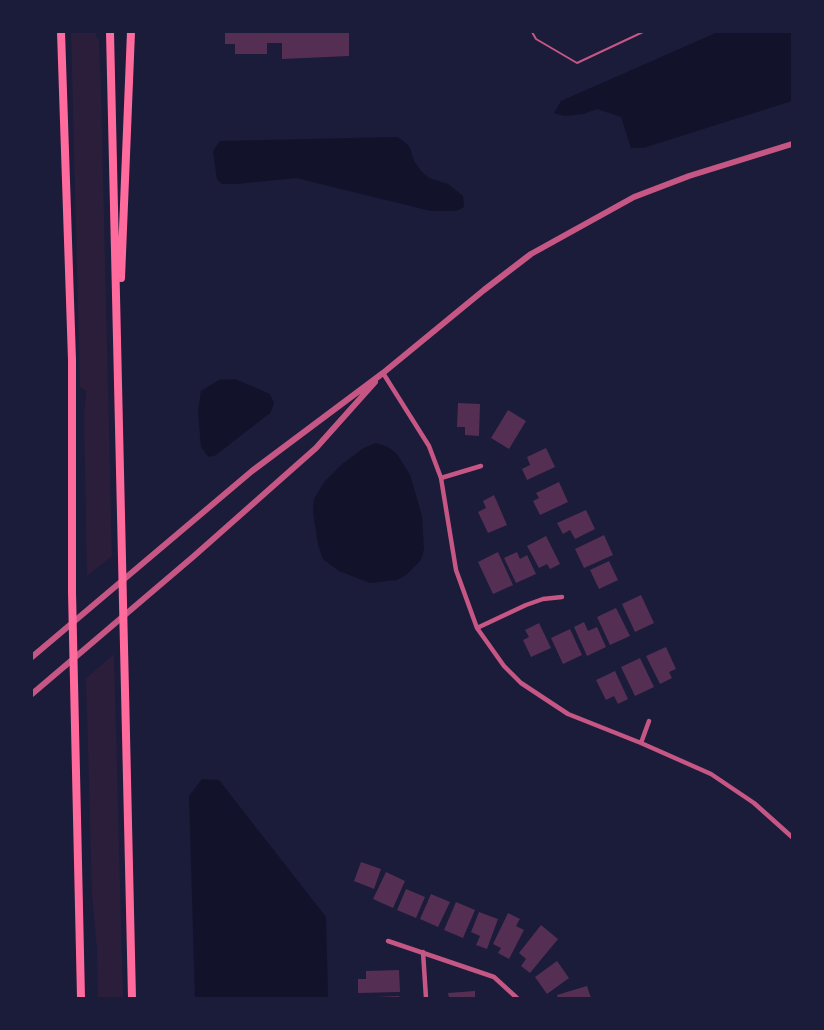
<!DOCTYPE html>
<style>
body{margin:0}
#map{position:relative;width:824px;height:1030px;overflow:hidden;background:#1b1b3a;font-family:Jost,sans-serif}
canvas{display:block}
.frame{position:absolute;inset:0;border:33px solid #1b1b3a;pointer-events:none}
</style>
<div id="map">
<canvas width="824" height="1030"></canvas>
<div class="frame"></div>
</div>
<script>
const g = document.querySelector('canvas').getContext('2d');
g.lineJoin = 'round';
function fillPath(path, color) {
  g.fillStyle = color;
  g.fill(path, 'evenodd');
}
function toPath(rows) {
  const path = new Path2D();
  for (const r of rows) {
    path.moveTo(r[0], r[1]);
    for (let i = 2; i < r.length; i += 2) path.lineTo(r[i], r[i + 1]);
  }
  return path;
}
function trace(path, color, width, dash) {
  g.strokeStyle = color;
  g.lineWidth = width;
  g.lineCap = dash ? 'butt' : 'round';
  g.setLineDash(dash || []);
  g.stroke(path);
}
const green = toPath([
 [71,32,96,32,97,39,99,39,101,90,112,556,87,576,84,416,86,391,80,387],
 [114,654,123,998,98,998,97,950,92,894,86,678]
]);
const water = toPath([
 [718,32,792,32,792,101,643,148,631,148,621,117,597,109,583,114,565,116,554,113,561,101],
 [397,137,405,142,410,148,414,161,421,171,429,178,448,184,463,196,464,207,456,211,431,211,296,178,237,184,222,184,217,179,213,151,220,141],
 [235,379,270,394,274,403,272,409,270,413,216,455,210,457,207,455,201,447,198,411,201,391,219,380],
 [376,443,388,447,397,454,410,475,422,516,424,549,421,560,406,575,397,580,370,583,339,571,323,559,318,545,313,511,314,499,325,481,341,465,364,448],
 [202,779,219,780,326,917,328,998,195,998,189,796]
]);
const building = toPath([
 [225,32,349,32,349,56,282,59,282,43,267,43,267,54,235,54,235,44,225,44],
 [458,403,480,404,479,436,465,435,465,427,457,427],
 [508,410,526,421,509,449,491,438],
 [546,448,555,467,527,480,522,469,530,465,527,457],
 [559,482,568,502,540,515,533,501,539,498,536,493],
 [494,495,507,525,488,533,478,512,486,508,483,501],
 [586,510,595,529,575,539,570,530,563,534,557,523],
 [604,535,613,555,584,568,575,549],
 [546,536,560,564,550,569,547,564,539,568,527,546],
 [498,552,513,585,493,594,478,562],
 [517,552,520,559,527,555,536,574,516,583,504,558],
 [609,561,618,580,599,589,590,570],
 [641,595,654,623,635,632,622,604],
 [616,608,630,636,610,645,597,617],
 [584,622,588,631,597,627,606,647,587,656,574,627],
 [539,623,551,648,531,657,523,640,529,637,525,630],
 [570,629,582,655,563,664,551,638],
 [666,647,676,669,669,672,672,678,660,684,646,656],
 [640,658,654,687,635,696,621,667],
 [615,671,628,699,618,704,614,696,606,700,596,680],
 [361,862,381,869,374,889,354,881],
 [386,872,405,881,393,908,373,899],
 [406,889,425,897,416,918,397,910],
 [431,894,450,902,438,927,420,919],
 [456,902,475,910,463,938,444,930],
 [479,912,498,919,487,949,476,945,480,936,471,932],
 [508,913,520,919,516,926,524,930,509,959,498,953,501,948,493,944],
 [541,925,558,939,530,973,521,966,526,959,519,953],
 [557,961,569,978,547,994,535,977],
 [399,970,400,992,358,993,358,979,366,979,366,971],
 [587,986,591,998,558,998,557,995],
 [475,991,475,998,449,998,448,993],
 [399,996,400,998,375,998,375,997]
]);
const service = toPath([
 [532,32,536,39,577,63,643,32]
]);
const minor = toPath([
 [383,373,429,446,441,478,456,570,477,628,504,666,521,683,568,714,641,743,711,774,754,803,792,837],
 [441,478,481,466],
 [477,628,526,605,543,599,562,597],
 [641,743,649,721],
 [388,941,494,977,517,998],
 [423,952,426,998]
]);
const tertiary = toPath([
 [32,657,252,471,383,373,484,290,531,254,634,197,689,176,792,144],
 [32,694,194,556,316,448,375,382]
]);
const motorway = toPath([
 [61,32,72,360,72,592,81,998],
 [110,32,132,998],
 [121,278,131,32]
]);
fillPath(green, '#2a1e3b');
fillPath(water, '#12122b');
fillPath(building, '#542f53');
trace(service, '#c65784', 2);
trace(minor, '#c65784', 4.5);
trace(tertiary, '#c65784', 6);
trace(motorway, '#ff6b9d', 8);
</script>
